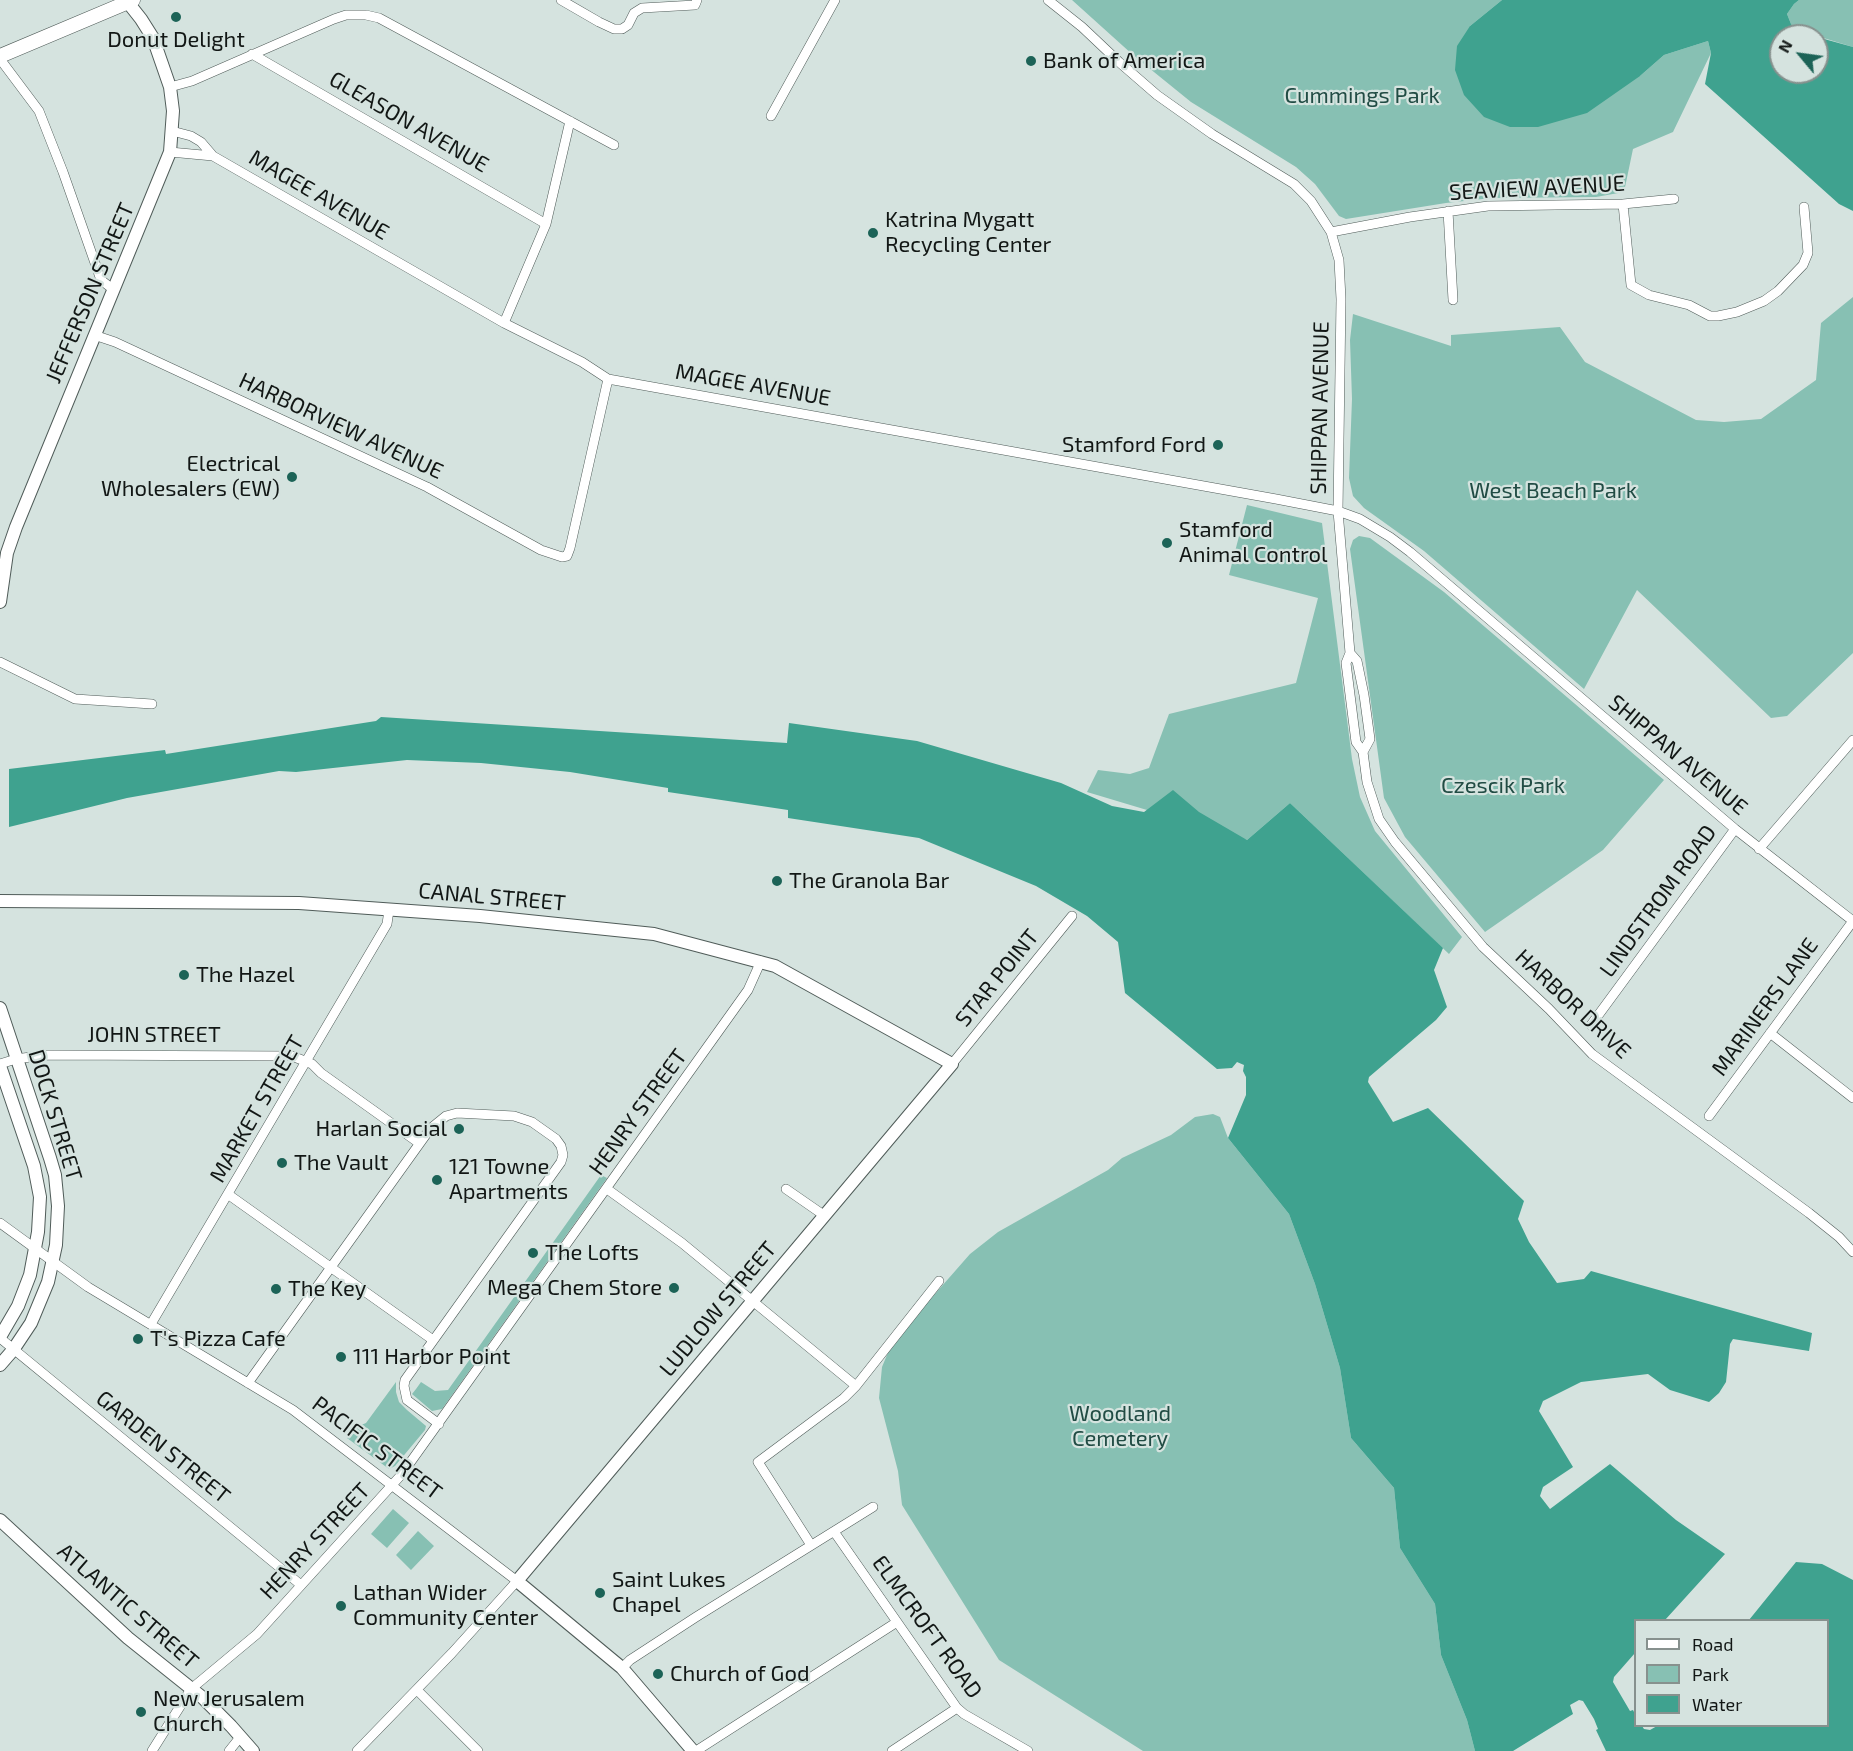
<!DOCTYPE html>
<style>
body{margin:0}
#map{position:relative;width:1853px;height:1751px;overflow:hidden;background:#d5e3df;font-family:"Exo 2",sans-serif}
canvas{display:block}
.legend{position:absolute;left:1634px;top:1619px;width:195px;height:108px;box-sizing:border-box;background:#d5e3df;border:2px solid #87918e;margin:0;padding:8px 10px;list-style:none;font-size:18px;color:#121715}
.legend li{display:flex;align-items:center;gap:12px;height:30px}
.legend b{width:30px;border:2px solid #87918e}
.north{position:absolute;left:1769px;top:24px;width:60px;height:60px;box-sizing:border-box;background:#d5e3df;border:2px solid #87918e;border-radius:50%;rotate:299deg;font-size:16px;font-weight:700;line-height:24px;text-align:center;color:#121715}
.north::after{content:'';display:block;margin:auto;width:21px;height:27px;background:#1c6357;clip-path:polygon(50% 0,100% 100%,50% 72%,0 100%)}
</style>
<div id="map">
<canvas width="1853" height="1751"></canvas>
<ul class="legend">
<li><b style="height:8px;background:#fff"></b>Road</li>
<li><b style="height:16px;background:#87c0b3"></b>Park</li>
<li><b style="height:16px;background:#3fa28f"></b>Water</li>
</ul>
<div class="north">N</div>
</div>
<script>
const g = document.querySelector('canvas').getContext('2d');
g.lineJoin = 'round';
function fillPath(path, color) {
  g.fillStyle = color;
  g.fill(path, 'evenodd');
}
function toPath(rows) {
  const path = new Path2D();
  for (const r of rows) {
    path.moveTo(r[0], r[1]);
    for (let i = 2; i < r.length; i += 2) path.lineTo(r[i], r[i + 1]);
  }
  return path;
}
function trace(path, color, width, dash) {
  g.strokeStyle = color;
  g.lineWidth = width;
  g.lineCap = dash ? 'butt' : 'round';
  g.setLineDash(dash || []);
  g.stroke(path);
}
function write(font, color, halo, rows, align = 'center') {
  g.font = font + ' "Exo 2",sans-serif';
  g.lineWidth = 4.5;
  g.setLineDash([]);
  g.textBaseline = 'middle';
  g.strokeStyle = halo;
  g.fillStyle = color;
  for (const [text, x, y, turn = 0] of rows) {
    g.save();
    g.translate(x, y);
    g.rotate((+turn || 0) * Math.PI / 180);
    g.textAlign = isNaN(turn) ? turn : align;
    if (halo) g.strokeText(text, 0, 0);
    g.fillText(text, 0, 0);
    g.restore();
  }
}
const green = toPath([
 [1072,0,1502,0,1470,26,1640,76,1664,55,1708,41,1711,53,1673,132,1633,149,1624,192,1596,197,1492,198,1446,203,1346,219,1339,216,1315,184,1296,167,1191,102,1133,55],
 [1799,0,1853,0,1853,47,1817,36,1806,36,1797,32,1791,24,1787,14,1794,4],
 [1853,297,1853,653,1787,716,1771,718,1637,590,1584,689,1424,551,1364,508,1353,496,1349,478,1352,399,1350,340,1353,314,1451,346,1451,335,1560,327,1585,362,1696,420,1724,422,1761,419,1816,380,1821,323],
 [1247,505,1322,523,1352,759,1360,797,1375,831,1462,937,1449,954,1290,803,1247,840,1087,792,1098,770,1130,774,1149,768,1169,714,1296,683,1318,598,1229,575],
 [1359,536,1370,538,1444,592,1664,780,1603,850,1485,932,1405,837,1384,798,1350,549,1353,540],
 [1213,1114,1220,1117,1228,1138,1289,1214,1315,1284,1340,1368,1351,1438,1394,1488,1400,1548,1435,1604,1441,1655,1467,1720,1475,1751,1143,1751,999,1660,902,1505,898,1471,879,1398,882,1367,892,1343,970,1254,998,1232,1108,1170,1122,1158,1171,1135,1195,1117],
 [601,1175,607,1178,442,1409,432,1411,412,1394,416,1389,421,1382,435,1391,448,1390],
 [396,1382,396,1392,399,1402,407,1410,426,1426,425,1430,395,1466,389,1469,347,1438,354,1428,366,1423],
 [393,1509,409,1523,387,1548,371,1534],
 [418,1531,434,1546,411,1570,396,1555]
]);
const water = toPath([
 [1502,0,1799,0,1794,4,1787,14,1791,24,1797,32,1806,36,1781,36,1781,72,1817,72,1817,37,1853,47,1853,211,1839,204,1705,84,1711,53,1708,41,1664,55,1640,76,1587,113,1538,127,1510,127,1484,117,1464,95,1455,70,1457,46,1470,26],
 [381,717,787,743,789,723,917,741,1061,783,1112,806,1144,812,1173,790,1199,812,1247,840,1290,803,1443,948,1434,970,1447,1007,1436,1020,1369,1077,1368,1082,1393,1122,1428,1108,1524,1201,1518,1219,1529,1242,1557,1283,1584,1279,1591,1271,1812,1333,1809,1351,1733,1339,1730,1344,1726,1382,1719,1393,1709,1402,1670,1390,1648,1374,1581,1382,1543,1401,1539,1411,1573,1467,1543,1487,1540,1496,1550,1509,1610,1464,1676,1520,1725,1554,1665,1620,1636,1620,1635,1653,1614,1677,1613,1682,1630,1711,1633,1710,1635,1714,1636,1726,1642,1726,1644,1729,1650,1730,1657,1726,1828,1726,1828,1620,1749,1620,1796,1562,1822,1564,1853,1580,1853,1751,1606,1751,1596,1730,1598,1729,1594,1719,1583,1701,1579,1700,1570,1705,1573,1714,1513,1751,1475,1751,1467,1720,1441,1655,1435,1604,1400,1548,1394,1488,1351,1438,1340,1368,1315,1284,1289,1214,1228,1138,1246,1095,1246,1077,1243,1071,1244,1065,1237,1062,1232,1068,1217,1069,1125,993,1118,942,1087,916,1036,886,919,838,788,818,788,810,668,792,668,788,570,772,481,763,407,760,296,772,279,771,127,798,9,827,9,769,165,750,166,754,376,721]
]);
const minor = toPath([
 [561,0,599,22,614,29,622,29,628,25,634,13,642,8,695,5,697,0],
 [1048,0,1082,27,1119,62,1157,95,1212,134,1294,184,1311,201,1331,232,1339,260,1341,299,1338,511,1350,653,1346,663,1356,742,1363,752,1367,782,1379,819,1395,842,1483,947,1549,1009,1592,1054,1809,1213,1839,1237,1853,1252],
 [252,54,546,224],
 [0,59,39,111,63,172,101,280,114,290],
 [170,87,192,81,334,19,346,15,366,15,379,18,614,145],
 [771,116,835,0],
 [172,131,191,136,201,142,213,156,504,323,582,362,608,379,1276,499,1338,511,1360,519,1390,537,1410,552,1735,829,1853,921],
 [170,152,213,156],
 [1623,204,1631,285,1649,295,1689,305,1710,316,1718,316,1737,312,1764,301,1778,291,1803,265,1808,253,1804,207],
 [1448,211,1453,300],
 [1331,232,1410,217,1488,206,1623,204,1674,199],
 [504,323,546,224,570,121],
 [94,335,115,342,427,487,541,550,562,557,567,556,570,548,608,379],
 [1350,653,1357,661,1364,695,1370,739,1363,752],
 [0,662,75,699,152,704],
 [1759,849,1853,740],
 [1591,1025,1735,829],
 [1770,1033,1853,1098],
 [0,1064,16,1059,45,1055,292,1056,312,1064,321,1073,419,1143],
 [952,1064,1072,916],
 [1709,1116,1853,921],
 [607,1189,682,1243,856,1386],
 [786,1189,825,1216],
 [229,1195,433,1340],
 [0,1223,88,1287,293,1410,517,1581,452,1653,357,1751],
 [151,1324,387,924,389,910],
 [0,1338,301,1585],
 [248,1383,430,1129,446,1116,457,1113,514,1116,532,1122,556,1139,561,1146,563,1155,561,1162,405,1380,404,1386,407,1400,439,1424],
 [835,1533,957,1708,964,1714,1028,1751],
 [811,1545,758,1462,844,1398,856,1386,939,1281],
 [622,1668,630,1660,696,1617,873,1507],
 [417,1690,478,1751],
 [152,1751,191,1689,257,1634,402,1474,748,990,761,961],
 [229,1751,241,1736],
 [696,1751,897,1622],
 [892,1751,957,1708]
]);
const tertiary = toPath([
 [0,602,7,553,16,527,170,152,173,111,170,87,153,38,141,19,126,0],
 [0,901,299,903,480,916,654,934,775,966,952,1064,517,1581,622,1668,693,1751],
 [0,1008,50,1158,55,1175,58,1206,56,1245,48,1282,31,1323,13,1350,0,1365],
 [0,1066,34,1166,40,1197,38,1232,30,1275,18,1306,0,1337],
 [0,1520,128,1638,203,1698,231,1726,253,1751]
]);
const secondary = toPath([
 [0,56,133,0]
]);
const markers = [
 [176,17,6,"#1c6357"],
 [1031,61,6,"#1c6357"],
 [873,233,6,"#1c6357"],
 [1218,445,6,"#1c6357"],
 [292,477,6,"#1c6357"],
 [1167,543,6,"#1c6357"],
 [777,881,6,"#1c6357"],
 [184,975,6,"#1c6357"],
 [459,1129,6,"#1c6357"],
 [282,1163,6,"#1c6357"],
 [437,1180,6,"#1c6357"],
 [533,1253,6,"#1c6357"],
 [674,1288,6,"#1c6357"],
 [276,1289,6,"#1c6357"],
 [138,1339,6,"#1c6357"],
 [341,1357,6,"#1c6357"],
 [600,1593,6,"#1c6357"],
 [341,1606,6,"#1c6357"],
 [658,1674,6,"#1c6357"],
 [141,1712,6,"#1c6357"]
];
const poiNames = [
 ["Donut Delight",176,40,"center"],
 ["Bank of America",1043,61],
 ["Katrina Mygatt",885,220],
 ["Recycling Center",885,245],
 ["Stamford Ford",1206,445,"right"],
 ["Electrical",280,464,"right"],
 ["Wholesalers (EW)",280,489,"right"],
 ["Stamford",1179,530],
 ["Animal Control",1179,555],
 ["The Granola Bar",789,881],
 ["The Hazel",196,975],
 ["Harlan Social",447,1129,"right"],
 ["The Vault",294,1163],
 ["121 Towne",449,1167],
 ["Apartments",449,1192],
 ["The Lofts",545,1253],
 ["Mega Chem Store",662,1288,"right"],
 ["The Key",288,1289],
 ["T's Pizza Cafe",150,1339],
 ["111 Harbor Point",353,1357],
 ["Saint Lukes",612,1580],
 ["Chapel",612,1605],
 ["Lathan Wider",353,1593],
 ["Community Center",353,1618],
 ["Church of God",670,1674],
 ["New Jerusalem",153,1699],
 ["Church",153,1724]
];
const parkNames = [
 ["Cummings Park",1362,96],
 ["West Beach Park",1553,491],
 ["Czescik Park",1503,786],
 ["Woodland",1120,1414],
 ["Cemetery",1120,1439]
];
const streetNames = [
 ["GLEASON AVENUE",409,122,30],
 ["SEAVIEW AVENUE",1537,188,-3],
 ["MAGEE AVENUE",319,195,30],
 ["JEFFERSON STREET",90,293,-67],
 ["MAGEE AVENUE",753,385,10],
 ["SHIPPAN AVENUE",1320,408,-89],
 ["HARBORVIEW AVENUE",341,426,25],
 ["SHIPPAN AVENUE",1678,755,40],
 ["CANAL STREET",492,897,5],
 ["LINDSTROM ROAD",1658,901,-54],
 ["STAR POINT",997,978,-51],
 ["HARBOR DRIVE",1573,1004,43],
 ["MARINERS LANE",1765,1007,-54],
 ["JOHN STREET",154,1035],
 ["MARKET STREET",257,1109,-60],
 ["HENRY STREET",638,1112,-54],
 ["DOCK STREET",55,1115,73],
 ["LUDLOW STREET",718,1309,-50],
 ["GARDEN STREET",163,1447,39],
 ["PACIFIC STREET",377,1448,37],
 ["HENRY STREET",315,1541,-47],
 ["ATLANTIC STREET",128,1606,41],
 ["ELMCROFT ROAD",927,1627,54]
];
fillPath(green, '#87c0b3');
fillPath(water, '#3fa28f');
trace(minor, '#505c59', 10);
trace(tertiary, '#505c59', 14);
trace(secondary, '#505c59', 15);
trace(minor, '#fff', 9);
trace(tertiary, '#fff', 12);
trace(secondary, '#fff', 14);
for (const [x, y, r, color] of markers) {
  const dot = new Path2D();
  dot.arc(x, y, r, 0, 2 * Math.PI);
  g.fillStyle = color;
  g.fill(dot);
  trace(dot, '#d5e3df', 2);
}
write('22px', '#121715', '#d5e3df', poiNames, 'left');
write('22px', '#214c44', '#d5e3df', parkNames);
write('22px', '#121715', '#d5e3df', streetNames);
</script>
